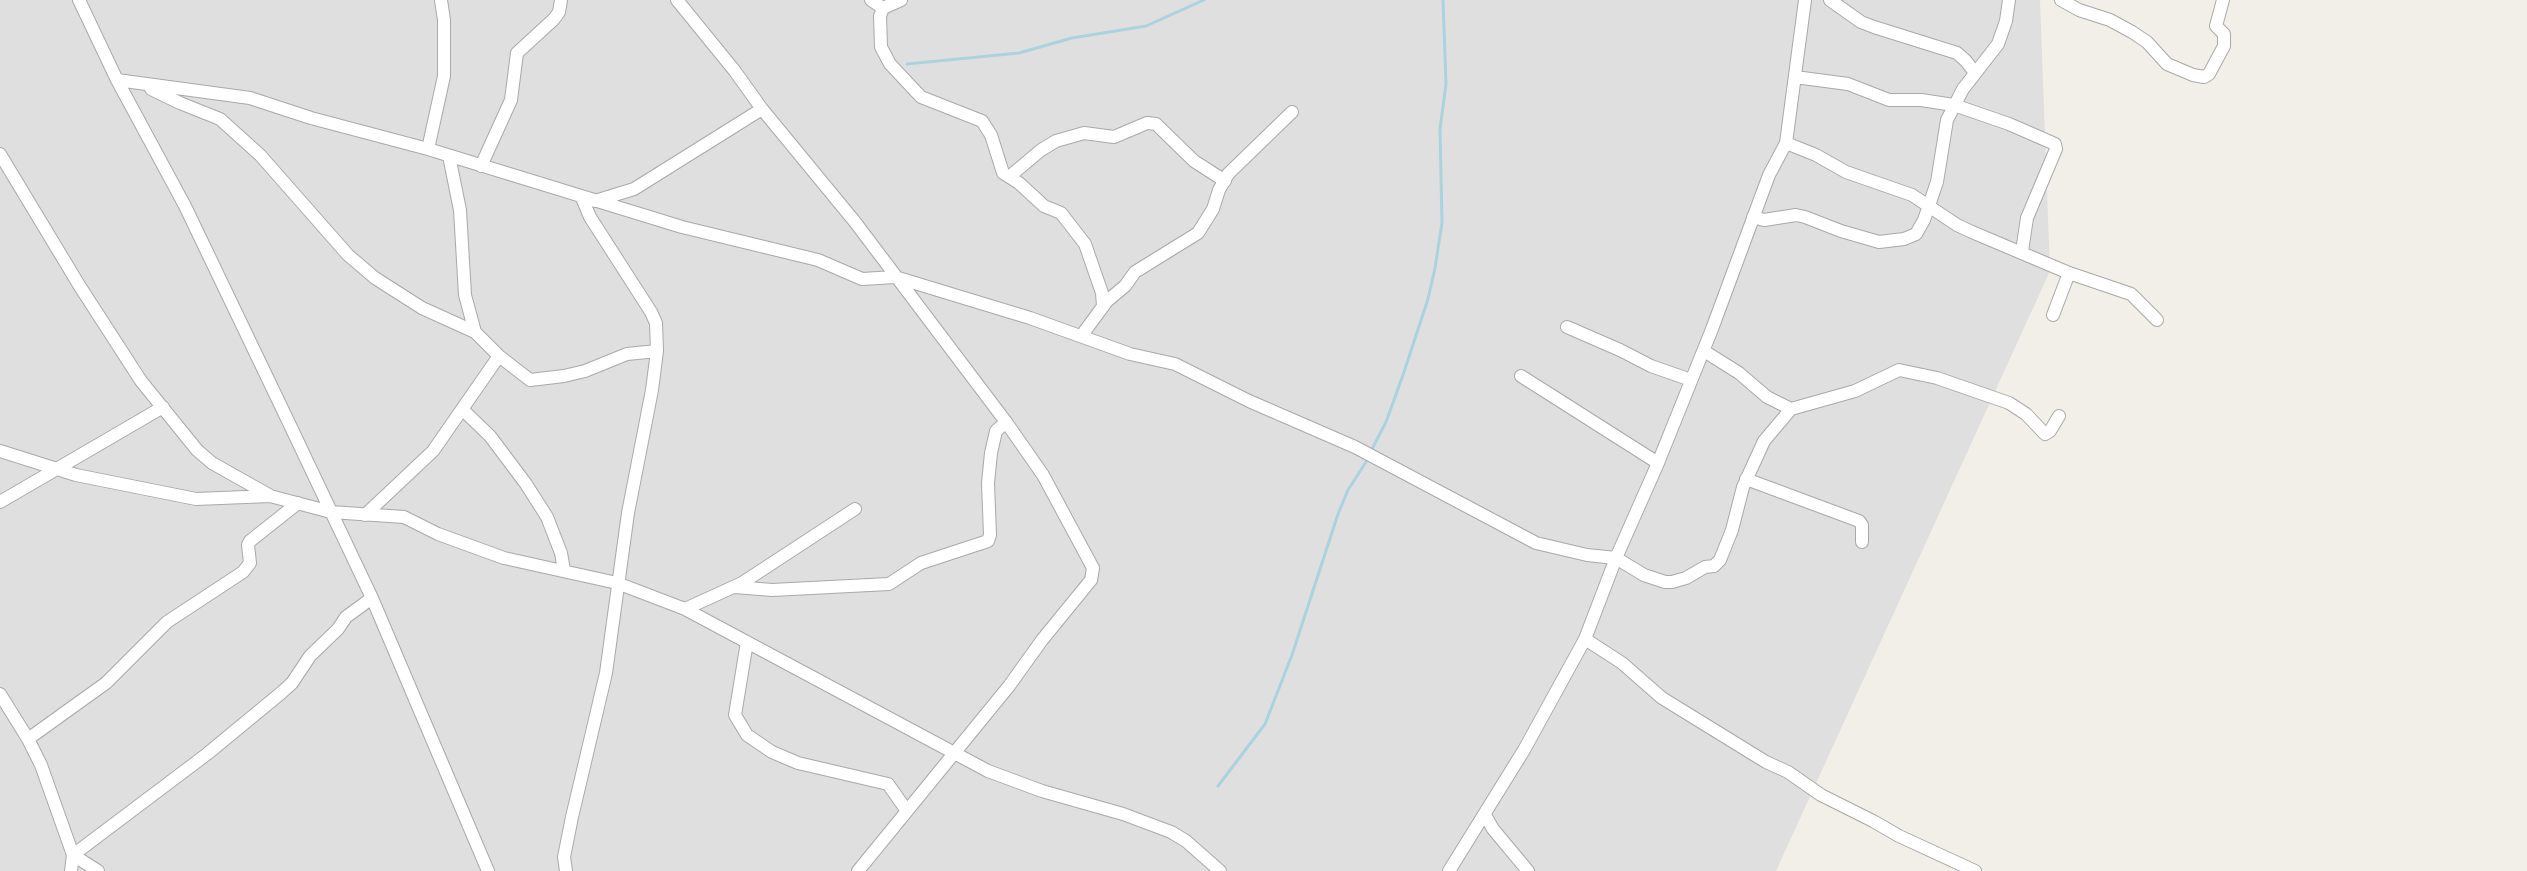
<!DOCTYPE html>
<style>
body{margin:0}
canvas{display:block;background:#f2efe9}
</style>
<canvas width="2527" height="871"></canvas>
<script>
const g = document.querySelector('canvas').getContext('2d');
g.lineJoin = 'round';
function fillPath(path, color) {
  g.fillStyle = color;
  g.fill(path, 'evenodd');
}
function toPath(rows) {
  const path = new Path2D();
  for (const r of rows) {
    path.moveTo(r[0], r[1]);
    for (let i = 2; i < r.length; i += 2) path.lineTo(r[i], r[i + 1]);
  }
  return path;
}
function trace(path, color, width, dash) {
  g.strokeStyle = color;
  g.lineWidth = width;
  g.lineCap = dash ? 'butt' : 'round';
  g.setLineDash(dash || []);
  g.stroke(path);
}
const residential = toPath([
 [0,0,2040,0,2050,271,1776,871,0,871]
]);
const stream = toPath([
 [907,64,1019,53,1072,38,1146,26,1204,0],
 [1372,449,1386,422,1403,375,1428,299,1435,268,1442,223,1440,129,1446,84,1443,0],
 [1218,786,1265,724,1292,655,1338,514,1348,490,1366,462]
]);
const minor = toPath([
 [79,0,117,80,185,206,289,423,372,598,488,871],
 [677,0,734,70,762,109,855,222,1006,422,1043,475,1093,568,1091,580,1042,640,1009,686,858,871],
 [871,0,883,8,901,0],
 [1830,0,1861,22,1874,27,1957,53,1966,61,1975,73],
 [2061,0,2079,10,2110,20,2132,32,2147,42,2167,64,2193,75,2204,77,2209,74,2224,46,2224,34,2216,26,2223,0],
 [883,8,880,16,881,47,890,64,921,97,982,121,991,135,1003,173,1019,183,1044,206,1061,213,1085,244,1102,293,1103,306],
 [1795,77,1848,84,1889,100,1921,100,1954,105,2009,124,2055,144,2056,149,2027,218,2022,251],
 [117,80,250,98,311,118,428,149,682,227,818,260,862,279,895,277,1030,318,1130,354,1175,364,1249,401,1355,447,1536,543,1587,555,1616,558,1644,575,1665,582,1672,582,1686,578,1705,567,1714,566,1720,560,1732,530,1743,487,1764,441,1791,409,1855,391,1899,370,1937,378,2009,403,2026,414,2045,434,2050,431,2059,416],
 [151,89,180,103,220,119,260,155,348,255,375,278,422,308,475,332,499,356,530,380,564,376,585,371,627,354,657,351],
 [1786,143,1816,155,1846,172,1912,195,1957,225,1972,232,2069,273,2131,294,2157,320],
 [428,149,444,76,444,20,441,0],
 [0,154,79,285,141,381,197,450,212,463,269,495],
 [449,156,460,210,465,295,475,332],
 [481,166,511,100,517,53,554,19,559,12,561,0],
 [1009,177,1041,150,1056,141,1084,133,1114,137,1147,123,1156,124,1194,161,1225,181],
 [595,201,634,189,762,109],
 [1753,217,1764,220,1796,215,1805,217,1841,231,1879,242,1904,239,1916,234,1924,220,1937,182,1947,120,1963,89,1998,44,2006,21,2009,0],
 [2053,315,2069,273],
 [1567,327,1620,350,1651,366,1691,380],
 [1082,335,1107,301,1125,286,1135,272,1198,233,1213,209,1219,190,1228,174,1292,112],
 [1704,351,1739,373,1767,397,1791,409],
 [1521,376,1658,463],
 [463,410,490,436,526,484,547,517,561,553,564,570],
 [0,451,76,475,196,499,270,496,331,512,404,517,438,534,504,558,617,583,685,609,988,771,1042,791,1123,814,1171,832,1186,841,1220,871],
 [1746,479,1859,521,1862,525,1862,542],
 [0,502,163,407],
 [365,515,433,451,499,356],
 [735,587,772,590,889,584,921,563,988,541,990,535,988,483,991,453,996,431,1006,422],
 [685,609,742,583,855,509],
 [1585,639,1622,663,1662,698,1766,762,1788,772,1821,795,1873,821,1899,836,1975,871],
 [747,642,735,715,747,735,772,752,798,763,888,784,907,811],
 [0,694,28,739,41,765,73,855,71,871],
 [28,739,106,683,167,622,243,572,250,563,248,545,250,541,298,503],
 [1485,815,1493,829,1528,871],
 [73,855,207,754,281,693,292,683,310,656,338,629,346,617,372,598],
 [73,855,98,871],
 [566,871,564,857,572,817,606,673,628,513,652,390,657,351,656,323,651,312,590,217,582,198],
 [1449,871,1524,750,1585,639,1616,558,1658,463,1712,329,1769,175,1786,143,1805,0]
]);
fillPath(residential, '#e0dfdf');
trace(stream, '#aad3df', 3);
trace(minor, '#a9a9a9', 14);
trace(minor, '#fff', 12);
</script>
